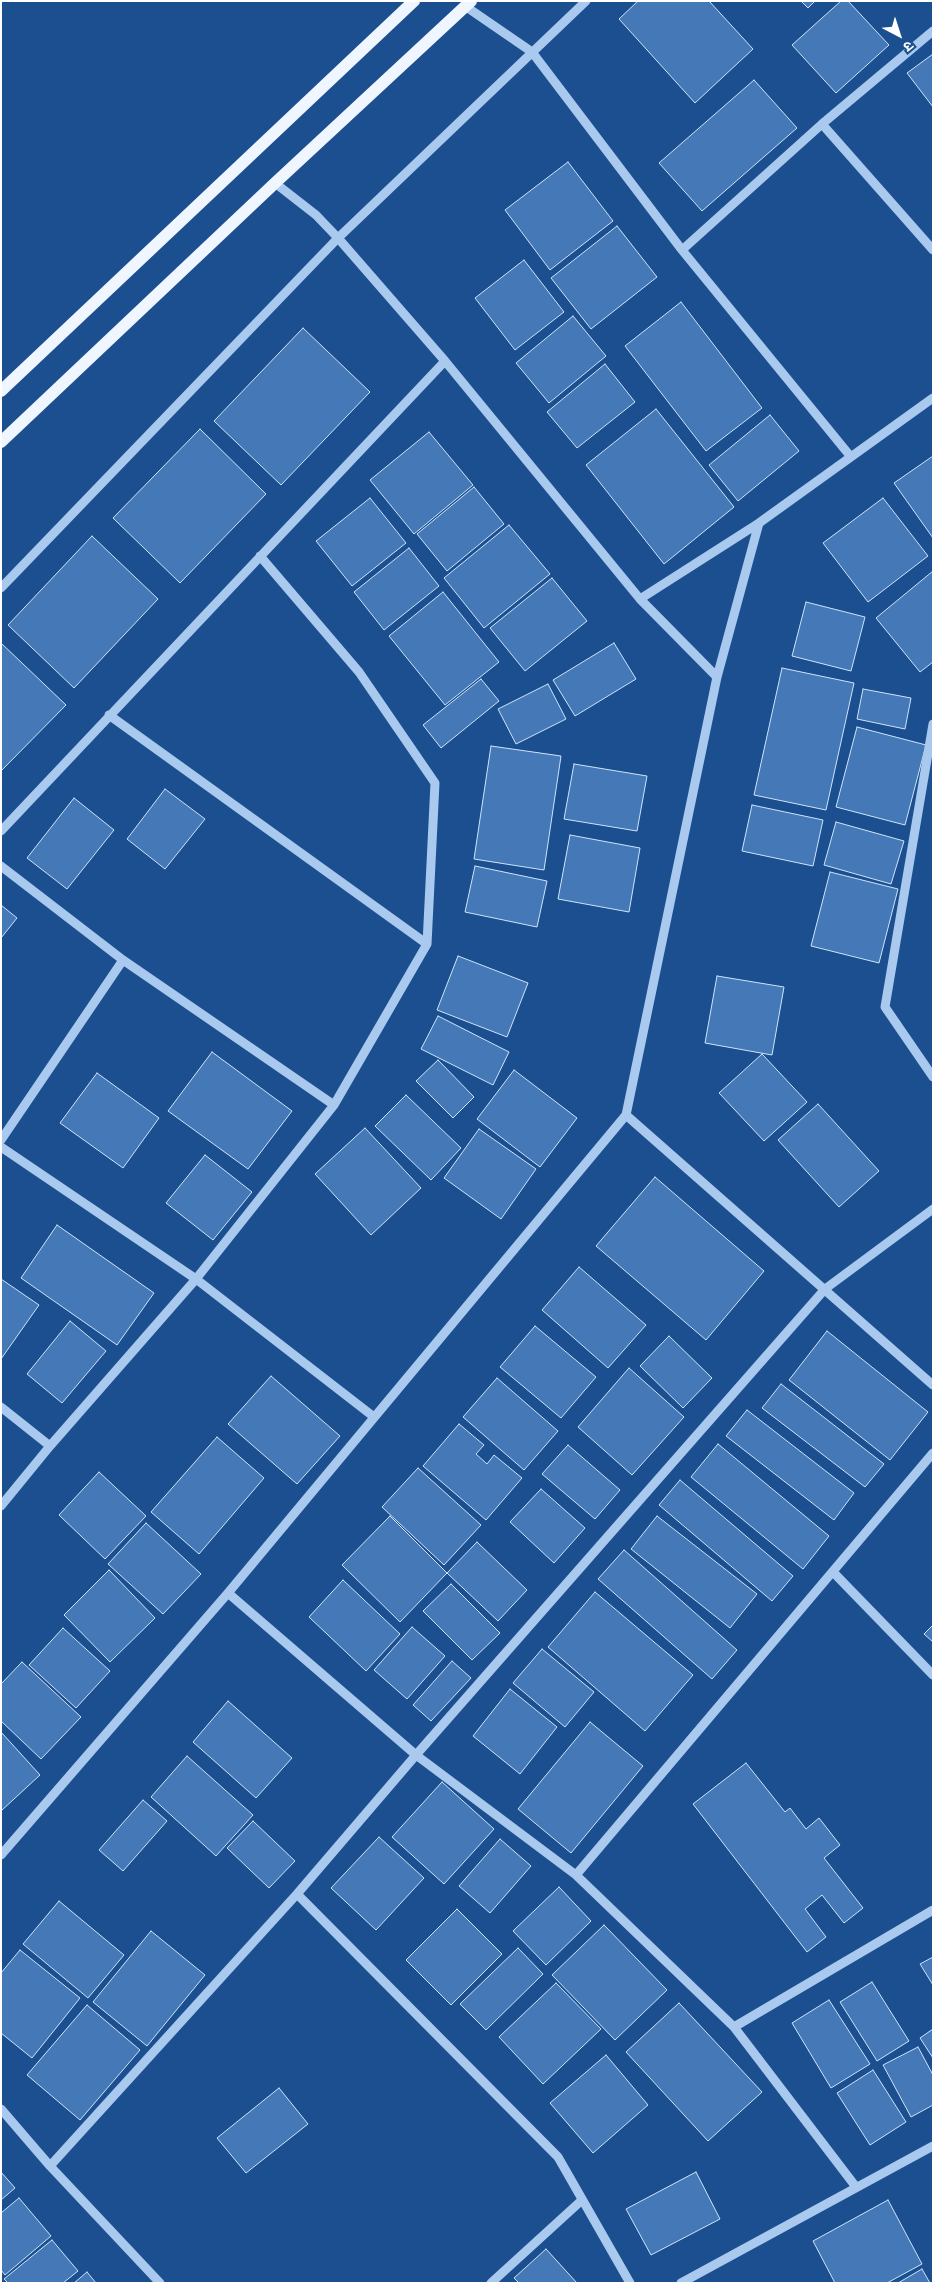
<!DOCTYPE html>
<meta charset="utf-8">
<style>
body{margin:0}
#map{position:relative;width:934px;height:2284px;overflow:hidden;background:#1b4f8f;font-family:"IBM Plex Sans","Noto Sans Devanagari",sans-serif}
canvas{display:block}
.frame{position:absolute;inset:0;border:2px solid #fff;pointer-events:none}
.north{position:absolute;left:874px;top:10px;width:50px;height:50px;-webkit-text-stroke:4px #1b4f8f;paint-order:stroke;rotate:140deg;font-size:14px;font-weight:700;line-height:20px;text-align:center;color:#fff}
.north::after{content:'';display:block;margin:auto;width:18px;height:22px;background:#fff;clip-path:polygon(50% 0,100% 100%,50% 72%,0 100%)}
</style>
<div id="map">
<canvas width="934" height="2284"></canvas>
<div class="frame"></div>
<div class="north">उ</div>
</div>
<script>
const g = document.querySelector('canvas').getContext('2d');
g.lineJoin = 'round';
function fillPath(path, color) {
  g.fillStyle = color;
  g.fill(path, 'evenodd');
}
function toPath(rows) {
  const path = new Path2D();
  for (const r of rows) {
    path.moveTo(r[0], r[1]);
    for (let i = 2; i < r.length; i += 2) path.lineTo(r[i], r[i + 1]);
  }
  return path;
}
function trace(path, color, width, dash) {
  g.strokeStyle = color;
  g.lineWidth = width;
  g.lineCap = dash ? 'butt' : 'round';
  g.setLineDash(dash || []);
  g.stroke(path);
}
const building = toPath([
 [638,1,709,1,753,49,695,103,619,19,638,1],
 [801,1,815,1,808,8,801,1],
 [841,1,848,1,889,45,836,93,792,45,841,1],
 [933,54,933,107,907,73,933,54],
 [754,80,797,128,702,211,659,163,754,80],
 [568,162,613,221,550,270,505,210,568,162],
 [617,226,657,277,591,329,551,278,617,226],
 [524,260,564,312,515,350,475,298,524,260],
 [681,302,762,408,706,451,625,346,681,302],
 [573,316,606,356,549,403,516,363,573,316],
 [303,328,370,392,281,485,214,421,303,328],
 [605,364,635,402,577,448,547,412,605,364],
 [656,409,734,507,664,564,586,465,656,409],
 [770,415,799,451,738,501,709,465,770,415],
 [200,429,266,494,180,583,113,518,200,429],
 [429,432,473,485,414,534,370,480,429,432],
 [933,456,933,538,894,483,933,456],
 [474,487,504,524,447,571,417,534,474,487],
 [370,498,406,543,352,586,316,541,370,498],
 [883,498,928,556,868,602,823,543,883,498],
 [509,525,550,574,484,628,444,578,509,525],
 [92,536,158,599,74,688,8,625,92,536],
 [409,548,439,586,384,630,354,592,409,548],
 [933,571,933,662,920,672,876,618,933,571],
 [552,578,587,621,525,671,490,628,552,578],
 [443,592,499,662,445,705,389,636,443,592],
 [806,602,865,617,851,671,792,656,806,602],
 [1,643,66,705,1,771,1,643],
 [614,643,636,679,575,716,553,680,614,643],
 [782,668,854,683,826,810,754,795,782,668],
 [481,679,499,701,441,748,423,725,481,679],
 [548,684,566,719,516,744,498,709,548,684],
 [863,689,911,698,905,729,857,719,863,689],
 [857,727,926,745,905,825,836,807,857,727],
 [491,746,561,756,544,870,474,859,491,746],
 [574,764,647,776,637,831,564,819,574,764],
 [165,789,205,819,165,869,127,839,165,789],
 [74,798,114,830,67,889,27,858,74,798],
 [752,805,823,820,813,866,742,851,752,805],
 [836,822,904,841,891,884,824,865,836,822],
 [570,835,640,848,629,912,558,899,570,835],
 [475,866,547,881,537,927,465,912,475,866],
 [830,872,898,889,879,963,811,946,830,872],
 [1,905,17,918,1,938,1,905],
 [458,956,528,983,507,1037,437,1010,458,956],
 [717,976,784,987,772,1055,705,1043,717,976],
 [438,1016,509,1052,493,1085,421,1049,438,1016],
 [212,1052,292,1111,248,1169,168,1111,212,1052],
 [762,1054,807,1102,764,1141,719,1093,762,1054],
 [438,1060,474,1097,453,1118,416,1081,438,1060],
 [514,1070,577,1118,540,1167,477,1119,514,1070],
 [97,1073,159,1118,123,1168,60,1123,97,1073],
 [406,1095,461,1148,431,1180,375,1126,406,1095],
 [818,1104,879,1171,839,1207,778,1140,818,1104],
 [365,1128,421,1188,371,1235,315,1174,365,1128],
 [479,1129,536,1169,501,1219,444,1178,479,1129],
 [205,1155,252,1192,213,1240,166,1203,205,1155],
 [655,1177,764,1271,706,1340,596,1246,655,1177],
 [57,1225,154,1293,117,1345,21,1278,57,1225],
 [579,1267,646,1325,608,1368,542,1310,579,1267],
 [1,1279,39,1305,1,1359,1,1279],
 [70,1321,106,1351,62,1403,27,1374,70,1321],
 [535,1326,596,1377,561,1418,500,1367,535,1326],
 [827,1331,928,1412,890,1460,789,1380,827,1331],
 [669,1336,712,1378,683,1408,640,1366,669,1336],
 [629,1368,684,1417,632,1475,578,1427,629,1368],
 [271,1376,340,1436,297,1484,228,1424,271,1376],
 [497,1378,558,1431,524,1470,463,1417,497,1378],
 [781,1384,884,1464,865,1487,762,1408,781,1384],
 [747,1410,854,1493,834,1520,726,1436,747,1410],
 [459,1424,484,1445,476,1454,487,1464,494,1455,522,1478,486,1520,423,1466,459,1424],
 [217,1437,264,1478,199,1554,151,1512,217,1437],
 [718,1444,829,1536,803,1569,691,1477,718,1444],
 [568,1445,620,1490,595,1519,542,1474,568,1445],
 [418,1468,481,1525,444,1565,382,1507,418,1468],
 [99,1472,146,1516,105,1559,59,1515,99,1472],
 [680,1480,793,1576,772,1601,659,1505,680,1480],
 [541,1489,585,1528,554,1563,510,1522,541,1489],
 [390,1516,447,1573,400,1622,342,1565,390,1516],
 [657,1516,757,1594,730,1628,631,1549,657,1516],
 [146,1523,201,1574,163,1614,108,1564,146,1523],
 [477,1542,527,1590,498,1621,447,1573,477,1542],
 [624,1550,737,1650,712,1679,598,1579,624,1550],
 [109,1570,155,1618,110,1662,64,1615,109,1570],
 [343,1580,400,1634,366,1671,309,1617,343,1580],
 [451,1584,500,1633,472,1660,423,1611,451,1584],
 [595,1592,693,1675,645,1731,548,1647,595,1592],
 [933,1625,933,1642,924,1634,933,1625],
 [412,1627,445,1656,407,1699,374,1670,412,1627],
 [63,1628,110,1671,76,1708,29,1665,63,1628],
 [542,1649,594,1692,565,1727,513,1683,542,1649],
 [452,1661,471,1678,431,1721,413,1705,452,1661],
 [22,1662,81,1717,41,1759,1,1721,1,1684,22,1662],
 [510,1689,557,1727,520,1774,473,1736,510,1689],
 [228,1701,292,1758,256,1798,193,1742,228,1701],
 [590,1722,643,1766,571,1853,518,1809,590,1722],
 [1,1732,40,1775,1,1811,1,1732],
 [187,1756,253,1815,216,1856,151,1797,187,1756],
 [746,1763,785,1812,790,1808,806,1829,819,1818,840,1845,824,1858,863,1908,844,1923,822,1895,805,1909,826,1937,807,1952,693,1804,746,1763],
 [442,1782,494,1829,444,1884,392,1837,442,1782],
 [143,1800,167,1821,123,1871,99,1850,143,1800],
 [253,1821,295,1861,269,1888,227,1848,253,1821],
 [379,1837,424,1878,376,1930,331,1888,379,1837],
 [500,1839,531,1866,490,1913,459,1886,500,1839],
 [559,1887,591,1921,546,1965,513,1931,559,1887],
 [59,1901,124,1955,88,1998,23,1944,59,1901],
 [457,1909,502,1954,451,2005,406,1960,457,1909],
 [604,1925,667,1990,615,2040,552,1975,604,1925],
 [151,1931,205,1975,147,2046,93,2002,151,1931],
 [518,1948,543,1974,486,2030,460,2004,518,1948],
 [20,1950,80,1998,32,2058,1,2033,1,1973,20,1950],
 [933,1957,933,1985,920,1964,933,1957],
 [872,1982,909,2041,877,2061,840,2002,872,1982],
 [556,1983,601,2029,543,2084,499,2037,556,1983],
 [829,2000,870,2064,831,2088,792,2023,829,2000],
 [679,2003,762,2092,708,2141,626,2052,679,2003],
 [87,2005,140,2050,80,2120,27,2075,87,2005],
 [933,2029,933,2058,920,2038,933,2029],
 [918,2047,933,2075,933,2105,911,2117,883,2065,918,2047],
 [606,2055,648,2105,593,2153,550,2103,606,2055],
 [873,2070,906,2122,870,2145,837,2093,873,2070],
 [279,2088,308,2124,246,2173,217,2138,279,2088],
 [1,2172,15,2188,1,2200,1,2172],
 [696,2172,720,2219,651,2255,626,2209,696,2172],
 [19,2198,51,2236,5,2275,1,2270,1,2213,19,2198],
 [888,2200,922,2264,887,2283,835,2283,813,2241,888,2200],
 [52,2240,78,2271,63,2283,8,2283,4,2279,52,2240],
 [546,2249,577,2283,519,2283,514,2278,546,2249],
 [922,2269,930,2283,898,2283,922,2269],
 [87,2272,96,2283,74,2283,87,2272]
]);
const minor = toPath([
 [465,6,532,52,682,250,851,457],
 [822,124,933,250],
 [275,183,316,215,338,238,445,361,640,599,717,677],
 [682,250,822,124,933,31],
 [1,588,338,238,586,1],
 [640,599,759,523],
 [109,715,427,944],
 [933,724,885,1007,933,1077],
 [1,831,445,361],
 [1,866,123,960,334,1105],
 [626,1115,933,1385],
 [1,1140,123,960],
 [1,1147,196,1279,374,1417],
 [1,1407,50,1446],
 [1,1506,50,1446,196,1279,334,1105,427,944,435,783,359,672,260,556],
 [833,1572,933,1675],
 [228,1593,416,1755,576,1875,734,2027,856,2187],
 [1,1855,228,1593,626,1115,717,677,759,523,933,398],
 [576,1875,933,1453],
 [297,1894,558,2157,630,2283],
 [734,2027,933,1910],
 [1,2109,50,2166,160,2283],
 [50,2166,297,1894,416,1755,825,1289,933,1209],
 [491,2283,582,2200],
 [681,2283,933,2146]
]);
const major = toPath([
 [1,391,414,1],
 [1,442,275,183,471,1]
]);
fillPath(building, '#4478b7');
trace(building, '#cfe3fa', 1);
trace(minor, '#a9c9ee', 9);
trace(major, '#f0f6ff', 12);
</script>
